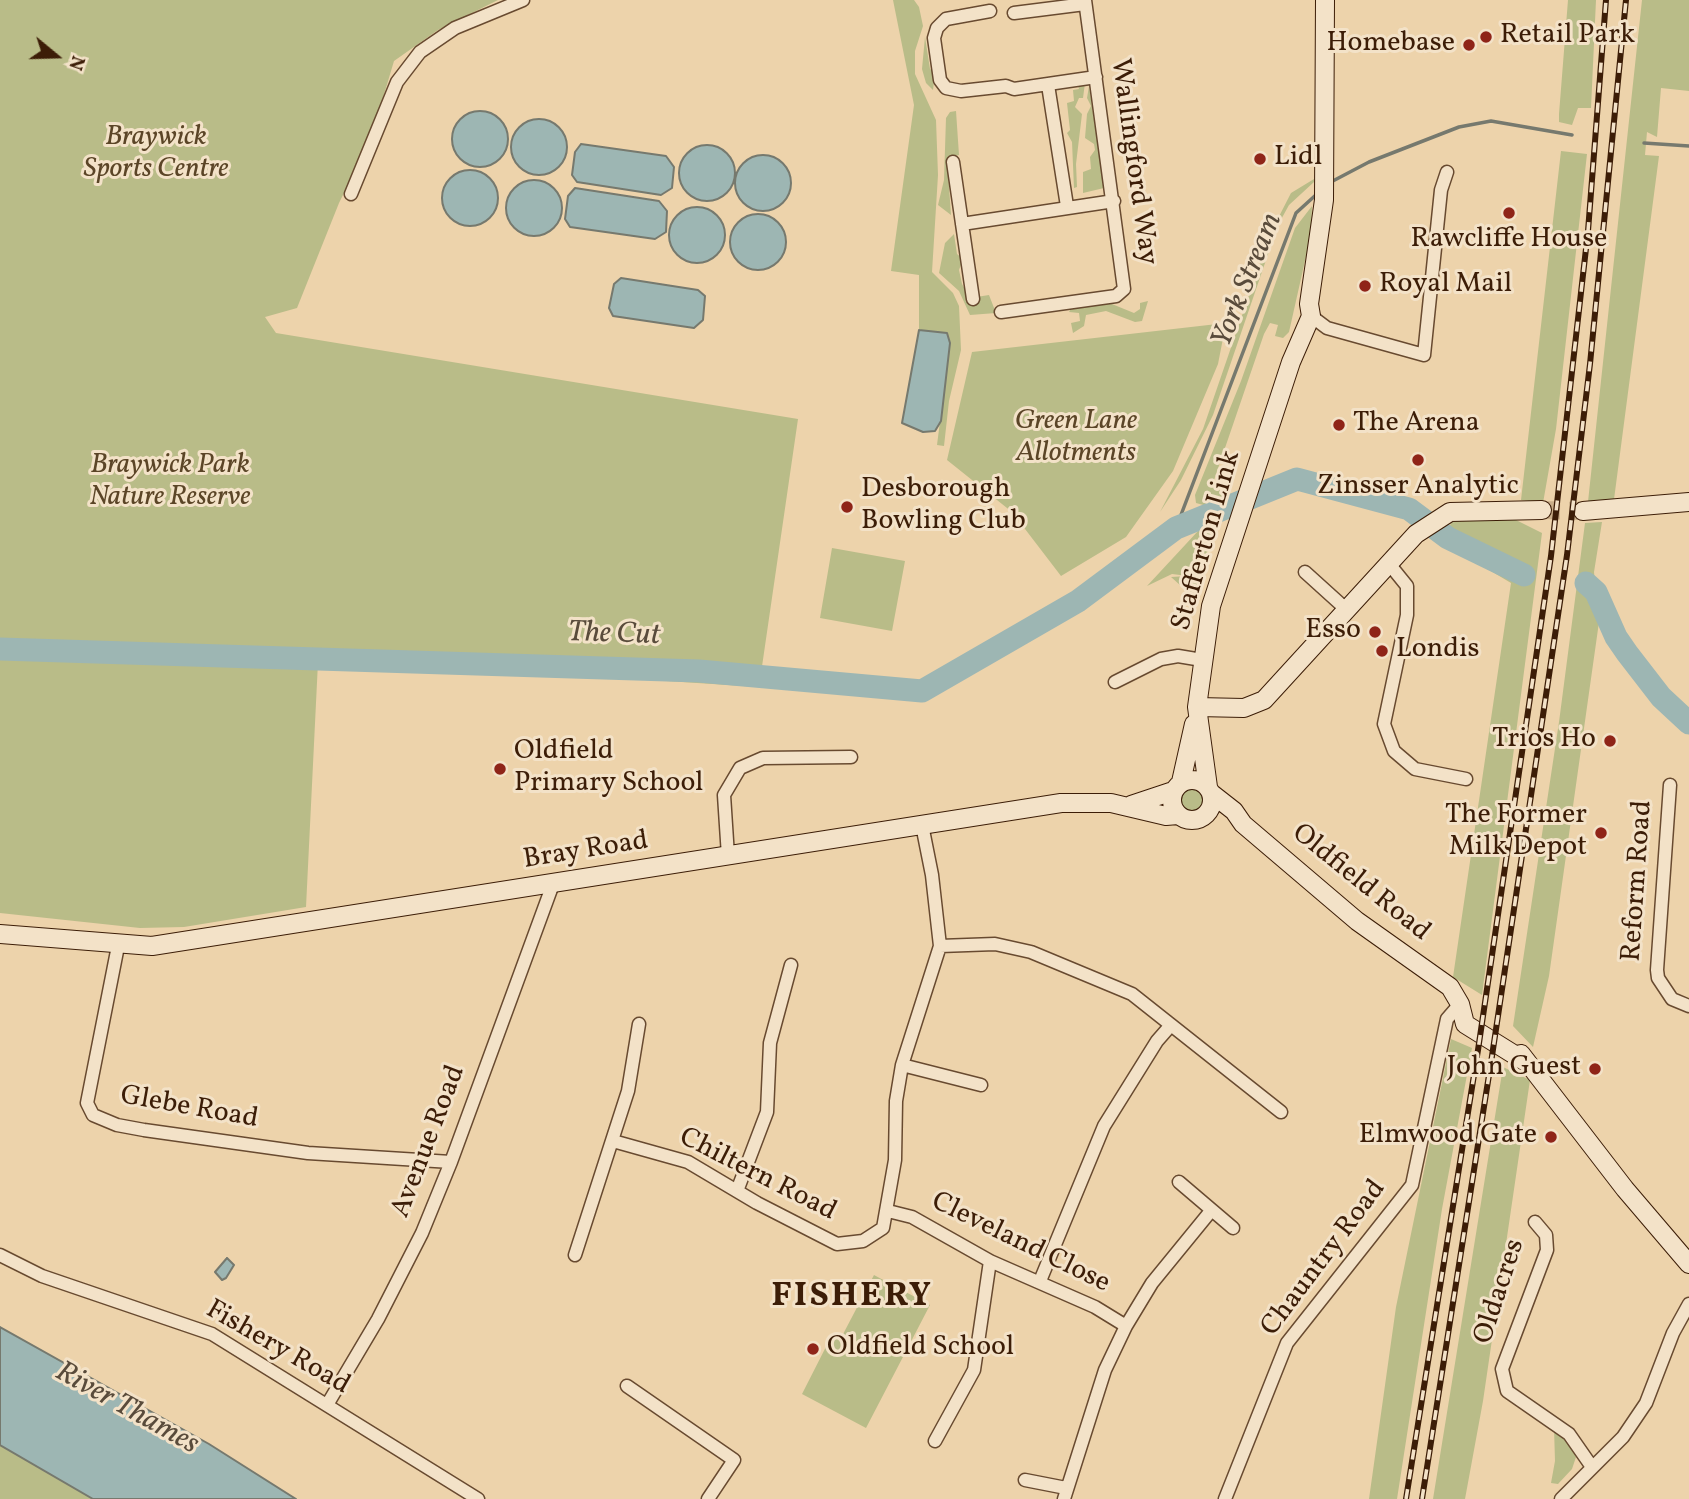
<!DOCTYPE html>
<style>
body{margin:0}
#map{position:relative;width:1689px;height:1499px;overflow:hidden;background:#edd3ab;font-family:Vollkorn,serif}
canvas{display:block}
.north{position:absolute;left:21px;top:21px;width:70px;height:70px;-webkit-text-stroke:5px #f3e2c8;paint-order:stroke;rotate:109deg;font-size:19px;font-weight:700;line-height:28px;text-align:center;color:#3c1d07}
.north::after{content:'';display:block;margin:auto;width:24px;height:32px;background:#3c1d07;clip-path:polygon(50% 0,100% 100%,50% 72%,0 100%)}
</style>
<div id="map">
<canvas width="1689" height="1499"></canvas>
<div class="north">N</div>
</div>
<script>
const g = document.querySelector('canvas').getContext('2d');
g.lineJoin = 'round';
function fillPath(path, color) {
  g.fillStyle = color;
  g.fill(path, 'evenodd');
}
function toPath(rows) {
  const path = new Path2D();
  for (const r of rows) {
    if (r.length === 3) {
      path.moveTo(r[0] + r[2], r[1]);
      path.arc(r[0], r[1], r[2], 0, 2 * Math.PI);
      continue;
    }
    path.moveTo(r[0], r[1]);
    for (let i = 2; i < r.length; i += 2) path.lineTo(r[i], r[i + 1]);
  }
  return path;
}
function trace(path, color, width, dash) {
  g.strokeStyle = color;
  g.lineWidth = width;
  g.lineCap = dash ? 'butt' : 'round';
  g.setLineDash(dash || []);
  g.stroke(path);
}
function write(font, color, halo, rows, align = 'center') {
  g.font = font + ' Vollkorn,serif';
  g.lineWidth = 6;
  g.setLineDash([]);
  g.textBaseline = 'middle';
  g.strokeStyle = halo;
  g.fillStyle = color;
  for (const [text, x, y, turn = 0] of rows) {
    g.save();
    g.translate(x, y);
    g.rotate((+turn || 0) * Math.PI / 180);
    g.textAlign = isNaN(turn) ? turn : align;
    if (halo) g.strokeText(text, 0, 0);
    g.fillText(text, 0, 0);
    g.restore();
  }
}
const green = toPath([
 [0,0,498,0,438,30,394,61,371,138,339,203,297,308,265,317,276,333,798,419,759,687,0,638],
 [893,0,914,0,919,7,923,26,915,51,915,74,936,120,938,175,932,272,953,293,959,306,961,350,949,401,944,446,937,445,950,343,946,333,919,330,919,275,891,271,914,105],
 [1568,0,1596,0,1591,108,1578,108,1572,125,1559,122,1559,114],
 [1642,0,1689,0,1689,91,1661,88,1657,137,1647,132,1645,155,1659,156,1613,507,1587,511],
 [925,37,930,69,935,73,933,90,926,83,922,69],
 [1077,82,1085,83,1083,98,1079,98,1075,107,1082,114,1076,164,1077,187,1074,188,1072,142,1067,133,1070,130,1067,103,1074,101,1073,90,1079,89],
 [1089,86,1104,188,1083,193,1083,172,1091,169,1090,157,1095,150,1094,144,1085,138,1087,114,1091,106,1087,98],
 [956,111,959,155,947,158,951,215,938,205,944,180,946,118,950,112],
 [1561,151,1587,154,1556,429,1543,503,1521,500],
 [1314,179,1314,182,1289,205,1278,225,1213,415,1181,480,1160,512,1203,429,1270,234,1291,193],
 [1312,206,1311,234,1289,332,1283,338,1275,336,1278,325,1270,323,1264,334,1213,483,1223,489,1226,482,1232,483,1229,495,1207,506,1196,503,1195,495,1241,381,1295,228],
 [954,234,957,254,963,259,959,270,962,284,970,298,989,295,996,313,970,315,959,291,939,273,945,243],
 [1148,301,1142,321,1135,322,1106,311,1086,315,1084,326,1073,333,1071,323,1080,321,1079,313,1069,312,1072,307,1107,302,1134,313,1140,309,1140,303],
 [1226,323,1218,364,1173,471,1126,537,1061,576,1012,512,947,460,972,352],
 [1502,513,1542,533,1482,995,1453,977,1511,583,1449,546,1448,530,1451,523,1460,518],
 [1218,516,1202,570,1197,573,1202,573,1195,593,1190,594,1171,577,1188,576,1172,574,1147,586,1211,517],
 [1602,522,1594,572,1599,622,1549,976,1533,1047,1513,1026,1559,722,1585,523],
 [832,548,905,561,892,631,820,618],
 [0,656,318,662,306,907,184,927,140,928,0,913],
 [1192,799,13],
 [1451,1039,1472,1048,1442,1209,1397,1499,1369,1499,1396,1307],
 [1503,1067,1530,1080,1483,1401,1465,1499,1433,1499],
 [874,1275,930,1305,866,1428,802,1394,833,1333,841,1338],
 [1554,1428,1569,1443,1576,1457,1572,1469,1558,1484,1551,1483,1555,1461],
 [0,1445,93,1499,0,1499]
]);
const water = toPath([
 [480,139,28],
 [539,147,28],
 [581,144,666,156,674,167,672,188,661,195,577,182,572,175,575,152,581,144],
 [707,173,28],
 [763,183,28],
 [470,198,28],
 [534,208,28],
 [575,188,659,201,667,211,666,232,655,239,570,227,565,219,568,196,575,188],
 [697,235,28],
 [758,242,28],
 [621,278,698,290,705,296,703,320,694,328,613,316,609,308,614,284,621,278],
 [919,330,947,333,950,343,941,421,935,431,923,432,902,423,919,330],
 [227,1258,234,1265,226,1278,222,1280,215,1272,227,1258],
 [0,1327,209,1444,296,1499,93,1499,0,1445,0,1327]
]);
const stream = toPath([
 [1644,143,1689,146],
 [1329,183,1369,162,1459,127,1491,121,1572,135],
 [1176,528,1296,213,1318,193]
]);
const river = toPath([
 [1586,583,1596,592,1616,637,1627,653,1661,697,1689,723],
 [0,649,699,671,922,691,1078,601,1176,528,1297,479,1409,509,1448,538,1524,575]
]);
const secondaryTunnel = toPath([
 [1542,510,1583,511]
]);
const street = toPath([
 [990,11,946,19,937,28,934,38,940,80,946,88,961,91,1006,86,1014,89,1096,77],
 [1014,13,1085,4],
 [1048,85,1067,206],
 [953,162,973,299],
 [351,194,397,82,420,52,455,28,523,0],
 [962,224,1114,201],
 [1001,312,1116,296,1124,289,1085,0],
 [1311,316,1327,328,1424,355,1441,190,1447,172],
 [1390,565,1407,586,1407,615,1384,724,1394,751,1415,769,1466,779],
 [1305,572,1347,610],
 [1115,682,1161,659,1178,656,1202,660],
 [1670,785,1657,970,1658,978,1672,999,1689,1006],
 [728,856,724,795,740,768,763,758,851,757],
 [118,946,87,1103,93,1115,117,1125,144,1130,308,1153,451,1162],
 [940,946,995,944,1031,952,1132,994,1281,1112],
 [902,1065,981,1085],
 [613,1141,688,1162,757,1203,837,1244,863,1241,883,1228,895,1160,896,1101,902,1065,940,946,932,875,922,825],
 [1179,1182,1233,1228],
 [737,1191,767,1112,770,1043,791,965],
 [888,1211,912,1217,990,1261,1095,1307,1126,1326,1152,1283,1210,1212],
 [1535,1222,1546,1235,1547,1250,1502,1369,1507,1391,1569,1434,1592,1467],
 [0,1255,42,1276,212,1334,478,1499],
 [575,1255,628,1091,639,1024],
 [1040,1281,1104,1126,1157,1041,1171,1025],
 [627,1386,734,1460,708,1499],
 [327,1405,378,1319,422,1233,451,1162,553,884],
 [935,1441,974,1370,990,1261],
 [1025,1480,1066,1488],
 [1064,1499,1105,1370,1126,1326],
 [1225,1499,1287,1343,1412,1185,1447,1019,1460,1004],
 [1561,1499,1623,1437,1646,1403,1673,1333,1689,1304]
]);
const secondary = toPath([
 [1583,511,1689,502],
 [1197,707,1244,708,1264,700,1416,534,1450,512,1542,510],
 [1192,800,20],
 [1181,782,1194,724],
 [1208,787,1197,707,1211,606,1291,362,1311,316,1309,304,1324,200,1325,0],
 [1211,793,1234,811,1243,824,1357,921,1450,987,1460,1004,1465,1024,1526,1062],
 [1131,805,1173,791],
 [0,934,152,946,1061,803,1111,803,1166,816,1178,815],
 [1521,1054,1625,1189,1689,1264]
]);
const rail = toPath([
 [1406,1499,1478,1050,1551,556,1588,231,1606,0],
 [1422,1499,1492,1056,1567,555,1590,364,1626,0]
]);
const markers = [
 [1486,37,7,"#8f2418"],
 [1469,45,7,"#8f2418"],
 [1260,159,7,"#8f2418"],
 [1509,213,7,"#8f2418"],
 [1365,286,7,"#8f2418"],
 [1339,425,7,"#8f2418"],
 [1418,460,7,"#8f2418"],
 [847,507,7,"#8f2418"],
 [1375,632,7,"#8f2418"],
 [1382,651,7,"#8f2418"],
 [1610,741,7,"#8f2418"],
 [500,769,7,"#8f2418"],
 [1601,833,7,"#8f2418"],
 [1595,1069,7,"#8f2418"],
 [1551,1137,7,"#8f2418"],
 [813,1349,7,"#8f2418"]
];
const poiNames = [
 ["Retail Park",1500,37],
 ["Homebase",1455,45,"right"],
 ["Lidl",1274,159],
 ["Rawcliffe House",1509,241,"center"],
 ["Royal Mail",1379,286],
 ["The Arena",1353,425],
 ["Zinsser Analytic",1418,488,"center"],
 ["Desborough",861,491],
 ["Bowling Club",861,523],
 ["Esso",1361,632,"right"],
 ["Londis",1396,651],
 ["Trios Ho",1596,741,"right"],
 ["Oldfield",514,753],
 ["Primary School",514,785],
 ["The Former",1587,817,"right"],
 ["Milk Depot",1587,849,"right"],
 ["John Guest",1581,1069,"right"],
 ["Elmwood Gate",1537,1137,"right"],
 ["Oldfield School",827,1349]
];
const parkNames = [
 ["Braywick",156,139],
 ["Sports Centre",156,171],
 ["Green Lane",1076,423],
 ["Allotments",1076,455],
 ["Braywick Park",170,467],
 ["Nature Reserve",170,499]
];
const streetNames = [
 ["Wallingford Way",1132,162,82],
 ["Stafferton Link",1208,541,-74],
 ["Bray Road",586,852,-9],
 ["Reform Road",1639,881,-86],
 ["Oldfield Road",1360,884,39],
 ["Glebe Road",189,1109,10],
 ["Avenue Road",430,1142,-69],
 ["Chiltern Road",757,1176,27],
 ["Cleveland Close",1020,1244,26],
 ["Chauntry Road",1325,1259,-53],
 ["Oldacres",1501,1292,-72],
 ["Fishery Road",277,1349,30]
];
const waterNames = [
 ["York Stream",1249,281,-68],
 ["The Cut",614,636,2],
 ["River Thames",126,1410,29]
];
const districtNames = [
 ["FISHERY",852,1299]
];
fillPath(green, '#b9bc88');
fillPath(water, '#9db6b3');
trace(water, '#76796e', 2);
trace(stream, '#76796e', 3.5);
trace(river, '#9db6b3', 23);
trace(secondaryTunnel, '#caaf8a', 18, [18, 9]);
trace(street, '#684a30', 15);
trace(secondary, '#3c1d07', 20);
trace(street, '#f3e2c8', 12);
trace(secondary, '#f3e2c8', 18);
trace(rail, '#3c1d07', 6);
trace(rail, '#f3e2c8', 3.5, [10]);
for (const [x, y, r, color] of markers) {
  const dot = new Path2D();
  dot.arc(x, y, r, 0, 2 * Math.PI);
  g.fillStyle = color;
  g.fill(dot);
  trace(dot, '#f3e2c8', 2.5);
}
write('28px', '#3c1d07', '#f3e2c8', poiNames, 'left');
write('italic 28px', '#5b4527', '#f3e2c8', parkNames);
write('28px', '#3c1d07', '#f3e2c8', streetNames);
write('italic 30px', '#594b3b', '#f3e2c8', waterNames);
g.letterSpacing = '2px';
write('bold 35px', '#3c1d07', '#f3e2c8', districtNames);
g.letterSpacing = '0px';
</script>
